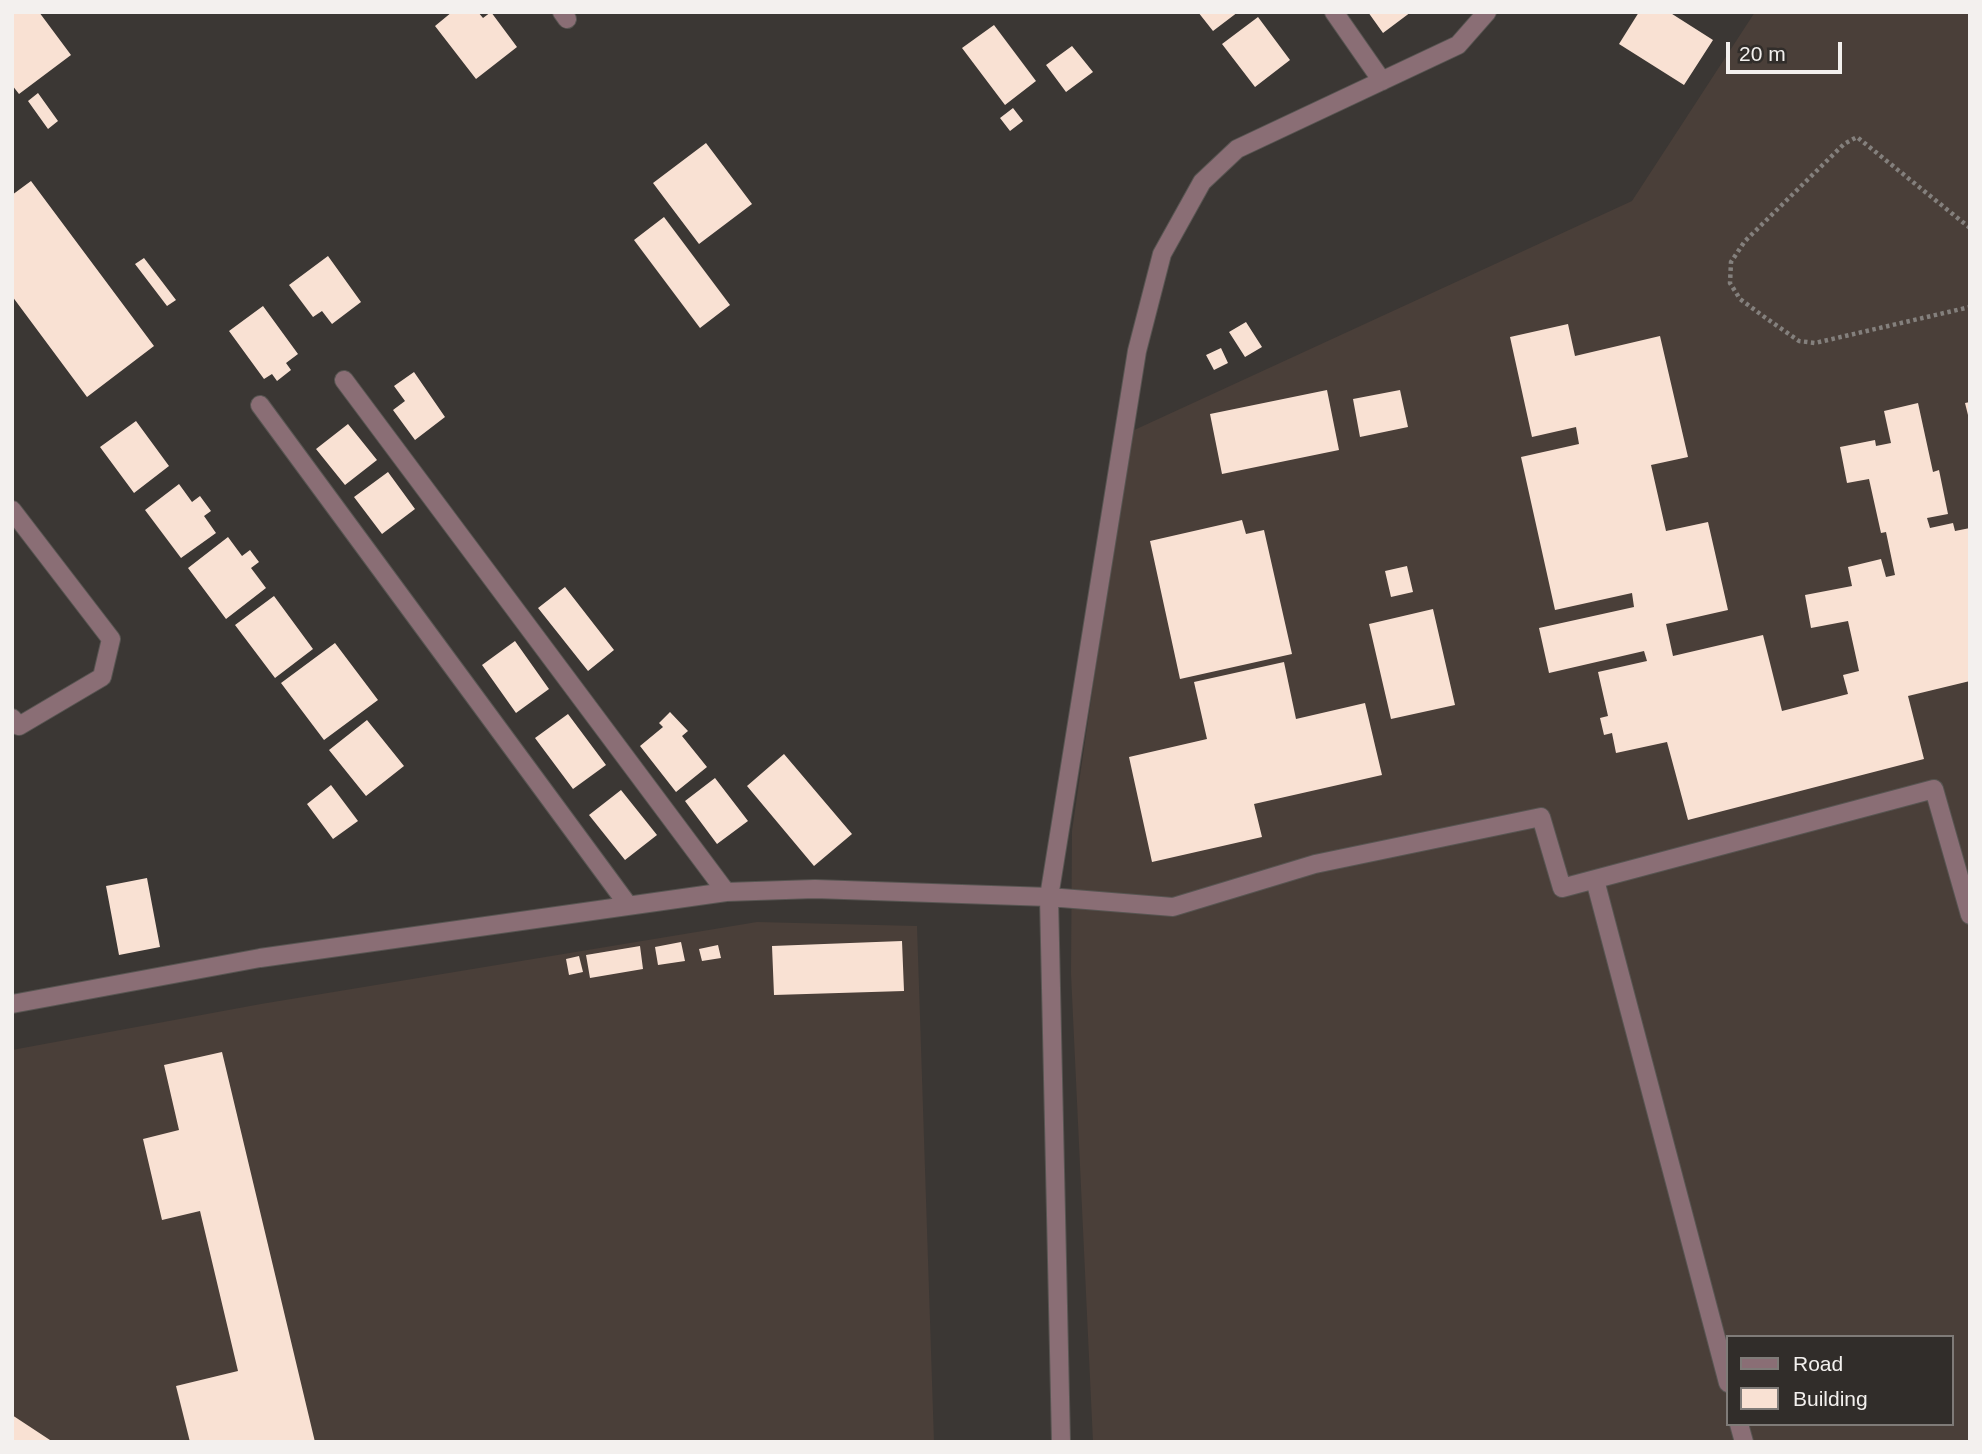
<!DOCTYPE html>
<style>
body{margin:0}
#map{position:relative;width:1982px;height:1454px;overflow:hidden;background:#3b3734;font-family:Helvetica,sans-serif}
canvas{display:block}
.frame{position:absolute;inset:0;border:14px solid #f3f0ee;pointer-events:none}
.legend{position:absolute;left:1726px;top:1335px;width:228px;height:91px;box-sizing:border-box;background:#312d2a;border:2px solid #7f7b78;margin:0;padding:9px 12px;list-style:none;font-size:21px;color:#f3f0ee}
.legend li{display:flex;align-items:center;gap:14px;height:35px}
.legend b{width:35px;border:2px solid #7f7b78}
.scale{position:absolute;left:1726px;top:42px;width:116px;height:32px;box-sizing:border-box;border:4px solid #f3f0ee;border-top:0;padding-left:9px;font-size:21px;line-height:24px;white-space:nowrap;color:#f3f0ee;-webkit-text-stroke:5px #312d2a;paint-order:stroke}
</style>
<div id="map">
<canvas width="1982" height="1454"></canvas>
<div class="frame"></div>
<ul class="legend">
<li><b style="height:9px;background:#8a6e75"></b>Road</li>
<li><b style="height:19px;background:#f9e1d3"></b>Building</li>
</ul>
<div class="scale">20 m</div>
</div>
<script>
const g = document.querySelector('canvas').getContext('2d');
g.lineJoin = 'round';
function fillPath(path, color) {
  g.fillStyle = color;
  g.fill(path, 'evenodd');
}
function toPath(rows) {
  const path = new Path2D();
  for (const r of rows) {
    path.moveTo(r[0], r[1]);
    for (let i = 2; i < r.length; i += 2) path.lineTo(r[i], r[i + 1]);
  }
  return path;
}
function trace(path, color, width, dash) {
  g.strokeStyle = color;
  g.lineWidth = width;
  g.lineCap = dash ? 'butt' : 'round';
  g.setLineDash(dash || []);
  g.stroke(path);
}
const built = toPath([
 [1755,12,1970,12,1970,1442,1093,1442,1071,974,1072,831,1130,432,1632,201],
 [1728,1337,1952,1337,1952,1424,1728,1424],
 [757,922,917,926,934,1442,12,1442,12,1050,261,1004]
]);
const building = toPath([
 [12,12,39,12,71,55,19,94,12,85],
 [452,12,478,12,483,18,491,12,517,47,476,79,435,26],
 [1198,12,1238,12,1213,31],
 [1368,12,1411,12,1383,33],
 [1639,12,1669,12,1713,40,1684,85,1619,44],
 [1258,17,1290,60,1255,87,1222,44],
 [994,25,1036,81,1005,105,962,48],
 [1072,46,1093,72,1066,92,1046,65],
 [38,93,58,121,48,129,28,101],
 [1013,108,1023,121,1010,131,1000,118],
 [706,143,752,204,699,244,653,183],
 [31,181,154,346,87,397,12,296,12,195],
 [664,217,730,305,700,328,634,240],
 [328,256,361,302,332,324,322,311,313,317,289,285],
 [144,258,176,300,167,306,135,264],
 [263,306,298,354,286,363,291,370,277,381,272,374,264,379,229,331],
 [1246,322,1262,347,1245,357,1229,332],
 [1568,324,1575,356,1660,336,1688,457,1651,465,1666,531,1708,522,1728,610,1666,624,1673,656,1763,635,1782,711,1848,694,1843,675,1859,671,1848,621,1811,628,1805,595,1852,586,1848,567,1881,559,1886,577,1895,575,1886,532,1881,533,1869,479,1847,483,1840,447,1875,440,1876,446,1891,443,1884,411,1918,403,1933,472,1939,470,1948,514,1927,518,1930,528,1953,523,1955,531,1970,528,1970,681,1908,696,1924,759,1688,820,1667,742,1616,753,1612,733,1604,735,1600,718,1608,716,1598,672,1647,661,1644,651,1549,673,1539,628,1634,607,1632,593,1555,610,1521,457,1579,444,1576,427,1532,437,1510,337],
 [1221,348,1228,363,1214,370,1206,355],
 [414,372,445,417,415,440,393,410,405,401,394,386],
 [1327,390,1339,450,1222,474,1210,414],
 [1400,390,1408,427,1360,437,1353,399],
 [1970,402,1970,419,1969,419,1965,403],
 [136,421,169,466,134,493,100,447],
 [348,424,377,460,345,485,316,449],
 [388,472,415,509,382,534,354,497],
 [179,484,192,502,200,496,211,511,204,516,216,533,181,558,145,510],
 [1242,520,1246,534,1264,530,1292,654,1180,679,1150,541],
 [228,537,242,556,250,550,259,562,251,568,266,588,226,619,188,568],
 [1407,566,1413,592,1391,597,1385,571],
 [565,587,614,650,588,671,538,608],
 [274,596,313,649,275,678,235,625],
 [1433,609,1455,705,1391,719,1369,624],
 [515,641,549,689,516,713,482,665],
 [335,643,378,700,324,740,281,683],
 [1284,662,1296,719,1365,703,1382,775,1254,804,1262,837,1152,862,1129,757,1207,739,1194,682],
 [670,712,688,731,682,736,707,767,676,792,640,746,663,727,659,723],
 [568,714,606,765,573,789,535,738],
 [367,720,404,766,366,796,329,750],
 [784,754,852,834,814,866,747,786],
 [715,778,748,821,717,844,685,801],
 [331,785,358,821,333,839,307,804],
 [621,790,657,835,625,860,589,815],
 [147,878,160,947,119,955,106,886],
 [902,941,904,991,774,995,772,946],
 [681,942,685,961,658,965,655,947],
 [718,945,721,958,702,961,699,949],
 [640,946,643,969,590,978,586,955],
 [579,956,583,972,569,975,566,959],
 [222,1052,315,1442,190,1442,176,1386,238,1371,200,1211,162,1220,143,1139,179,1130,164,1065],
 [12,1415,53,1442,12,1442]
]);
const path = toPath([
 [1970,228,1857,137,1844,144,1745,241,1731,262,1730,283,1740,299,1763,316,1799,341,1815,343,1970,307]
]);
const minor = toPath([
 [562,12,567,19],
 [1334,12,1382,81],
 [344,380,726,892],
 [260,405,628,905],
 [12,510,111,639,102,677,19,726,12,718],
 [1595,880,1728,1383],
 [12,1004,260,958,726,892,815,889,1049,897,1173,907,1315,864,1541,817,1562,888,1934,789,1970,915],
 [1739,1424,1744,1442],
 [1061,1442,1049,897,1137,351,1162,254,1202,182,1237,149,1458,45,1487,12]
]);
fillPath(built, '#4a3f39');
fillPath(building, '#f9e1d3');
trace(minor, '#585552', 20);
trace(path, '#84807d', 4.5, [3.5, 3.5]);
trace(minor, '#8a6e75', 18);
</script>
